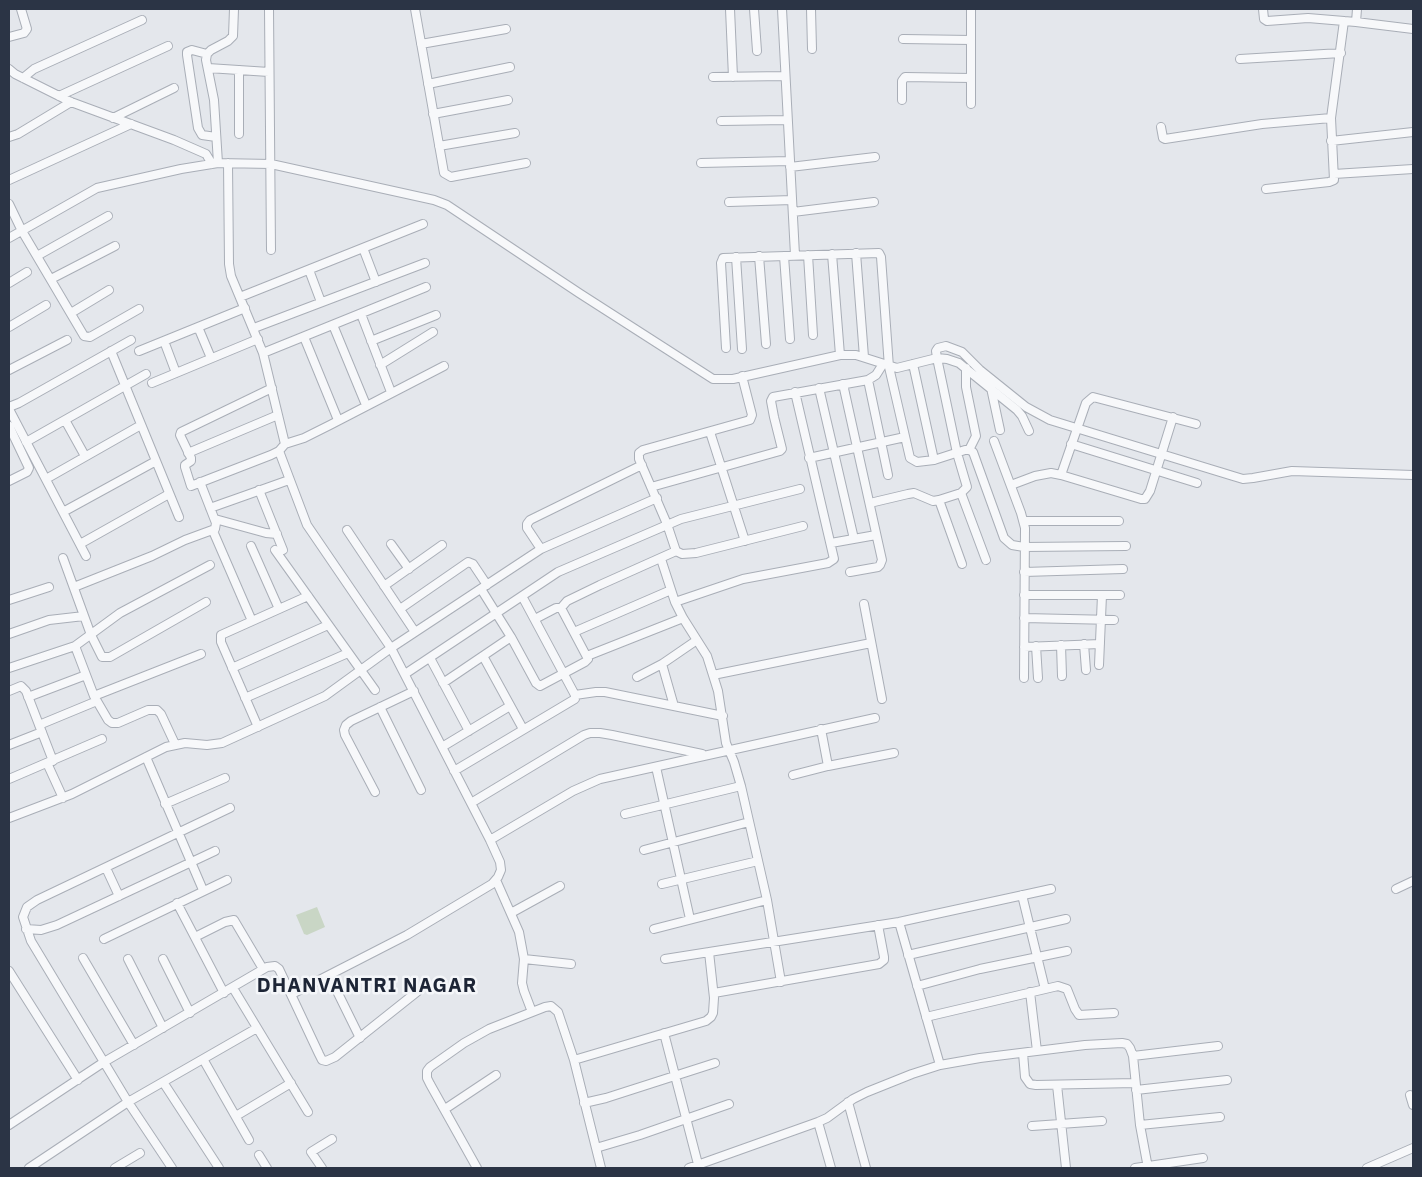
<!DOCTYPE html>
<style>
body{margin:0}
#map{position:relative;width:1422px;height:1177px;overflow:hidden;background:#e4e7ec;font-family:"IBM Plex Sans",sans-serif}
canvas{display:block}
.frame{position:absolute;inset:0;border:10px solid #2b3445;pointer-events:none}
</style>
<div id="map">
<canvas width="1422" height="1177"></canvas>
<div class="frame"></div>
</div>
<script>
const g = document.querySelector('canvas').getContext('2d');
g.lineJoin = 'round';
function fillPath(path, color) {
  g.fillStyle = color;
  g.fill(path, 'evenodd');
}
function toPath(rows) {
  const path = new Path2D();
  for (const r of rows) {
    path.moveTo(r[0], r[1]);
    for (let i = 2; i < r.length; i += 2) path.lineTo(r[i], r[i + 1]);
  }
  return path;
}
function trace(path, color, width, dash) {
  g.strokeStyle = color;
  g.lineWidth = width;
  g.lineCap = dash ? 'butt' : 'round';
  g.setLineDash(dash || []);
  g.stroke(path);
}
function write(font, color, halo, rows, align = 'center') {
  g.font = font + ' "IBM Plex Sans",sans-serif';
  g.lineWidth = 5;
  g.setLineDash([]);
  g.textBaseline = 'middle';
  g.strokeStyle = halo;
  g.fillStyle = color;
  for (const [text, x, y, turn = 0] of rows) {
    g.save();
    g.translate(x, y);
    g.rotate((+turn || 0) * Math.PI / 180);
    g.textAlign = isNaN(turn) ? turn : align;
    if (halo) g.strokeText(text, 0, 0);
    g.fillText(text, 0, 0);
    g.restore();
  }
}
const green = toPath([
 [317,907,325,927,307,935,304,934,296,915]
]);
const minor = toPath([
 [269,9,271,250],
 [415,9,444,173,451,177,456,176,526,163],
 [730,9,733,77],
 [754,9,757,51],
 [782,9,795,255],
 [811,9,812,49],
 [971,9,971,104],
 [1263,9,1264,19,1267,21,1308,18,1356,22,1413,29],
 [1356,22,1357,9],
 [9,37,24,33,27,29,21,9],
 [903,39,971,40],
 [421,44,506,29],
 [207,54,192,50,187,52,187,55,198,128,202,135,216,137],
 [1240,59,1341,53],
 [208,68,269,72],
 [9,69,15,74,71,102,174,140,206,154,212,164],
 [713,77,785,76],
 [23,78,34,69,142,20],
 [428,84,510,67],
 [59,96,168,46],
 [902,100,902,81,905,77,971,78],
 [433,114,508,100],
 [113,118,174,88],
 [721,121,787,120],
 [1161,127,1163,138,1165,139,1262,124,1331,118],
 [239,134,239,70],
 [9,137,18,134,71,102],
 [1331,141,1413,132],
 [439,146,515,133],
 [218,163,214,100,206,60,207,54,211,50,228,41,233,36,234,9],
 [228,163,229,264,231,276,263,353,285,444,279,451,271,455,191,486,185,467,185,465,191,461,191,458,180,435,181,432,272,388],
 [701,163,790,161],
 [790,167,875,157],
 [1334,174,1413,169],
 [9,180,131,124],
 [1266,189,1329,182,1334,180,1331,118,1344,21],
 [729,202,792,200],
 [9,204,22,231,84,336,90,337,139,309],
 [793,212,874,202],
 [9,238,97,188,181,169,218,163,271,164,434,200,447,205,579,293,713,379,733,379,840,355,856,355,897,368,937,358,947,359,959,363,1017,410,1022,416,1029,431],
 [363,248,376,282],
 [856,253,864,357],
 [832,254,840,355],
 [808,255,813,335],
 [37,256,108,216],
 [759,256,766,344],
 [784,256,790,339],
 [736,257,742,349],
 [309,270,321,302],
 [51,279,115,246],
 [9,283,27,272],
 [240,297,423,224],
 [71,313,109,290],
 [361,314,391,392],
 [333,325,366,405],
 [9,327,46,305],
 [198,327,211,358],
 [254,328,425,263],
 [304,337,338,420],
 [164,341,176,373],
 [371,341,436,315],
 [726,348,721,263,723,258,879,253,881,257,889,367,910,458,917,462,934,460,965,450,969,450,973,452,1004,538,1012,545,1024,547,1126,546],
 [111,351,179,517],
 [139,351,245,308],
 [263,353,426,287],
 [913,364,934,460],
 [380,365,433,332],
 [966,368,966,387,976,436,969,450],
 [9,370,67,340],
 [868,380,888,475],
 [152,383,258,339],
 [843,384,882,560,880,565,878,567,850,572],
 [819,388,854,539],
 [991,388,1000,430],
 [9,407,19,403,131,340],
 [9,409,86,556],
 [65,420,85,456],
 [9,426,29,468,27,472,9,481],
 [710,432,745,541],
 [994,441,1021,513,1025,528,1024,678],
 [26,442,146,374],
 [285,444,304,438,330,425,444,366],
 [1071,444,1197,483],
 [279,451,307,525,391,648,490,840,500,862,501,870,498,877,492,884,407,935,292,994],
 [188,453,278,415],
 [809,458,905,437],
 [1061,475,1086,403,1093,397,1196,424],
 [46,479,141,425],
 [1011,485,1035,476,1051,473,1061,475,1141,499,1145,499,1150,491,1173,417],
 [651,487,780,451,782,449,774,417,771,401,773,397,868,380,876,375,883,364],
 [259,490,283,550],
 [961,493,986,560],
 [939,500,962,564],
 [870,503,908,494,914,493,933,501,939,500,961,493,967,487,957,453,937,358,936,351,938,348,946,346,962,352,980,370,1026,407,1050,420,1233,476,1243,479,1253,478,1292,471,1413,475],
 [210,508,289,480],
 [63,512,156,461],
 [215,519,266,533,277,534],
 [1024,521,1119,521],
 [347,530,415,632],
 [213,531,252,621],
 [831,543,876,535],
 [80,544,169,494],
 [391,544,409,569],
 [251,546,279,609],
 [541,549,527,528,527,524,530,520,642,465],
 [275,550,375,690],
 [676,551,682,554,696,553,803,526],
 [63,558,91,635,102,657,110,657,206,602],
 [661,559,675,602,683,618,707,656,718,691,726,743,734,762,741,786,767,900,781,982],
 [1024,572,1123,569],
 [384,586,442,545],
 [74,587,152,556,185,540,215,529,216,523,200,482],
 [481,589,511,637,536,683,540,686,585,662,588,659,561,608,556,608,535,619],
 [1024,595,1120,595],
 [9,600,49,587],
 [675,602,743,579,828,563,834,559,795,392],
 [864,604,882,699],
 [561,608,567,601,600,585,676,551,667,524,639,459,639,453,643,450,750,420,752,415,742,376],
 [400,609,468,562,473,564,487,585],
 [1024,618,1114,620],
 [574,632,671,590],
 [9,634,49,620,84,616],
 [1084,644,1086,670],
 [1061,645,1062,676],
 [75,646,94,696,108,720,112,723,118,723,148,710,157,710,161,714,175,744],
 [1036,646,1038,678],
 [1024,647,1100,644],
 [483,656,523,729],
 [587,656,683,618],
 [430,658,469,731],
 [662,664,674,706],
 [1099,665,1102,595],
 [9,668,75,646,120,613,210,565],
 [232,668,328,625],
 [405,674,558,572,681,519,800,489],
 [713,675,871,643],
 [637,677,662,664,697,640],
 [443,683,511,637],
 [9,691,21,686,26,691,53,761],
 [575,695,596,692,605,692,723,716],
 [94,696,201,654],
 [28,697,86,675],
 [245,698,348,653],
 [380,707,421,790],
 [39,725,97,701],
 [258,727,221,642,221,635,308,596],
 [821,729,828,766],
 [9,745,42,732],
 [442,747,510,706],
 [146,757,203,890],
 [47,763,63,798],
 [656,767,690,919],
 [454,771,575,699,575,695,522,596],
 [793,775,828,766,894,753],
 [9,779,102,739],
 [375,792,345,735,344,730,346,725,351,721,414,691],
 [471,803,584,735,590,733,600,733,612,735,702,754],
 [165,804,225,778],
 [625,814,741,786],
 [9,818,72,794,166,747,185,743,207,745,222,743,325,696,391,648,541,549,657,498],
 [490,840,573,791,600,779,875,718],
 [644,850,749,822],
 [106,868,119,896],
 [496,880,519,932,524,959,522,983,524,991,532,1012],
 [662,884,758,861],
 [1396,889,1413,881],
 [1022,895,1045,989],
 [177,903,224,993],
 [511,913,560,886],
 [899,922,940,1065],
 [26,929,41,930,57,925,215,851],
 [654,929,767,900],
 [195,937,225,922,234,920,263,969],
 [104,939,227,880],
 [908,955,1066,919],
 [83,958,134,1045],
 [128,959,163,1028],
 [163,959,190,1013],
 [524,959,571,964],
 [665,959,899,922,1051,889],
 [9,971,78,1080],
 [329,975,360,1038],
 [917,986,980,969,1067,951],
 [233,988,308,1112],
 [1030,992,1037,1051],
 [714,993,879,964,884,960,884,957,878,925],
 [926,1017,1058,986,1067,989,1075,1009,1079,1015,1114,1013],
 [664,1033,699,1168],
 [1023,1053,1025,1077,1030,1084,1036,1085,1135,1083],
 [1133,1056,1218,1046],
 [203,1059,249,1140],
 [574,1060,706,1021,711,1017,713,1013,714,998,709,952],
 [163,1082,219,1168],
 [1057,1085,1066,1168],
 [1136,1090,1227,1080],
 [1410,1095,1413,1105],
 [848,1102,866,1168],
 [584,1103,606,1098,715,1063],
 [445,1109,496,1075],
 [236,1116,291,1083],
 [818,1122,831,1168],
 [9,1125,104,1062,267,967,275,966,279,969,319,1054,322,1060,326,1061,335,1057,418,991],
 [1140,1125,1220,1117],
 [1032,1126,1102,1121],
 [596,1148,640,1135,729,1104],
 [259,1155,267,1168],
 [29,1168,128,1102,257,1028],
 [115,1168,140,1153],
 [172,1168,128,1102,31,941,23,917,27,907,37,900,230,808],
 [322,1168,311,1152,332,1139],
 [477,1168,430,1084,427,1078,427,1071,430,1067,464,1043,489,1029,545,1007,551,1006,558,1012,574,1060,601,1168],
 [689,1168,818,1122,827,1118,853,1099,867,1092,912,1074,940,1065,980,1058,1085,1045,1122,1043,1127,1044,1130,1048,1133,1056,1140,1125,1148,1168],
 [1135,1168,1203,1158],
 [1367,1168,1413,1148]
]);
const districtNames = [
 ["DHANVANTRI NAGAR",367,986]
];
fillPath(green, '#c9d6c5');
trace(minor, '#a9aeb7', 10);
trace(minor, '#f7f8fa', 8);
g.letterSpacing = '1px';
write('bold 20px', '#1d2536', '#f4f6f9', districtNames);
g.letterSpacing = '0px';
</script>
